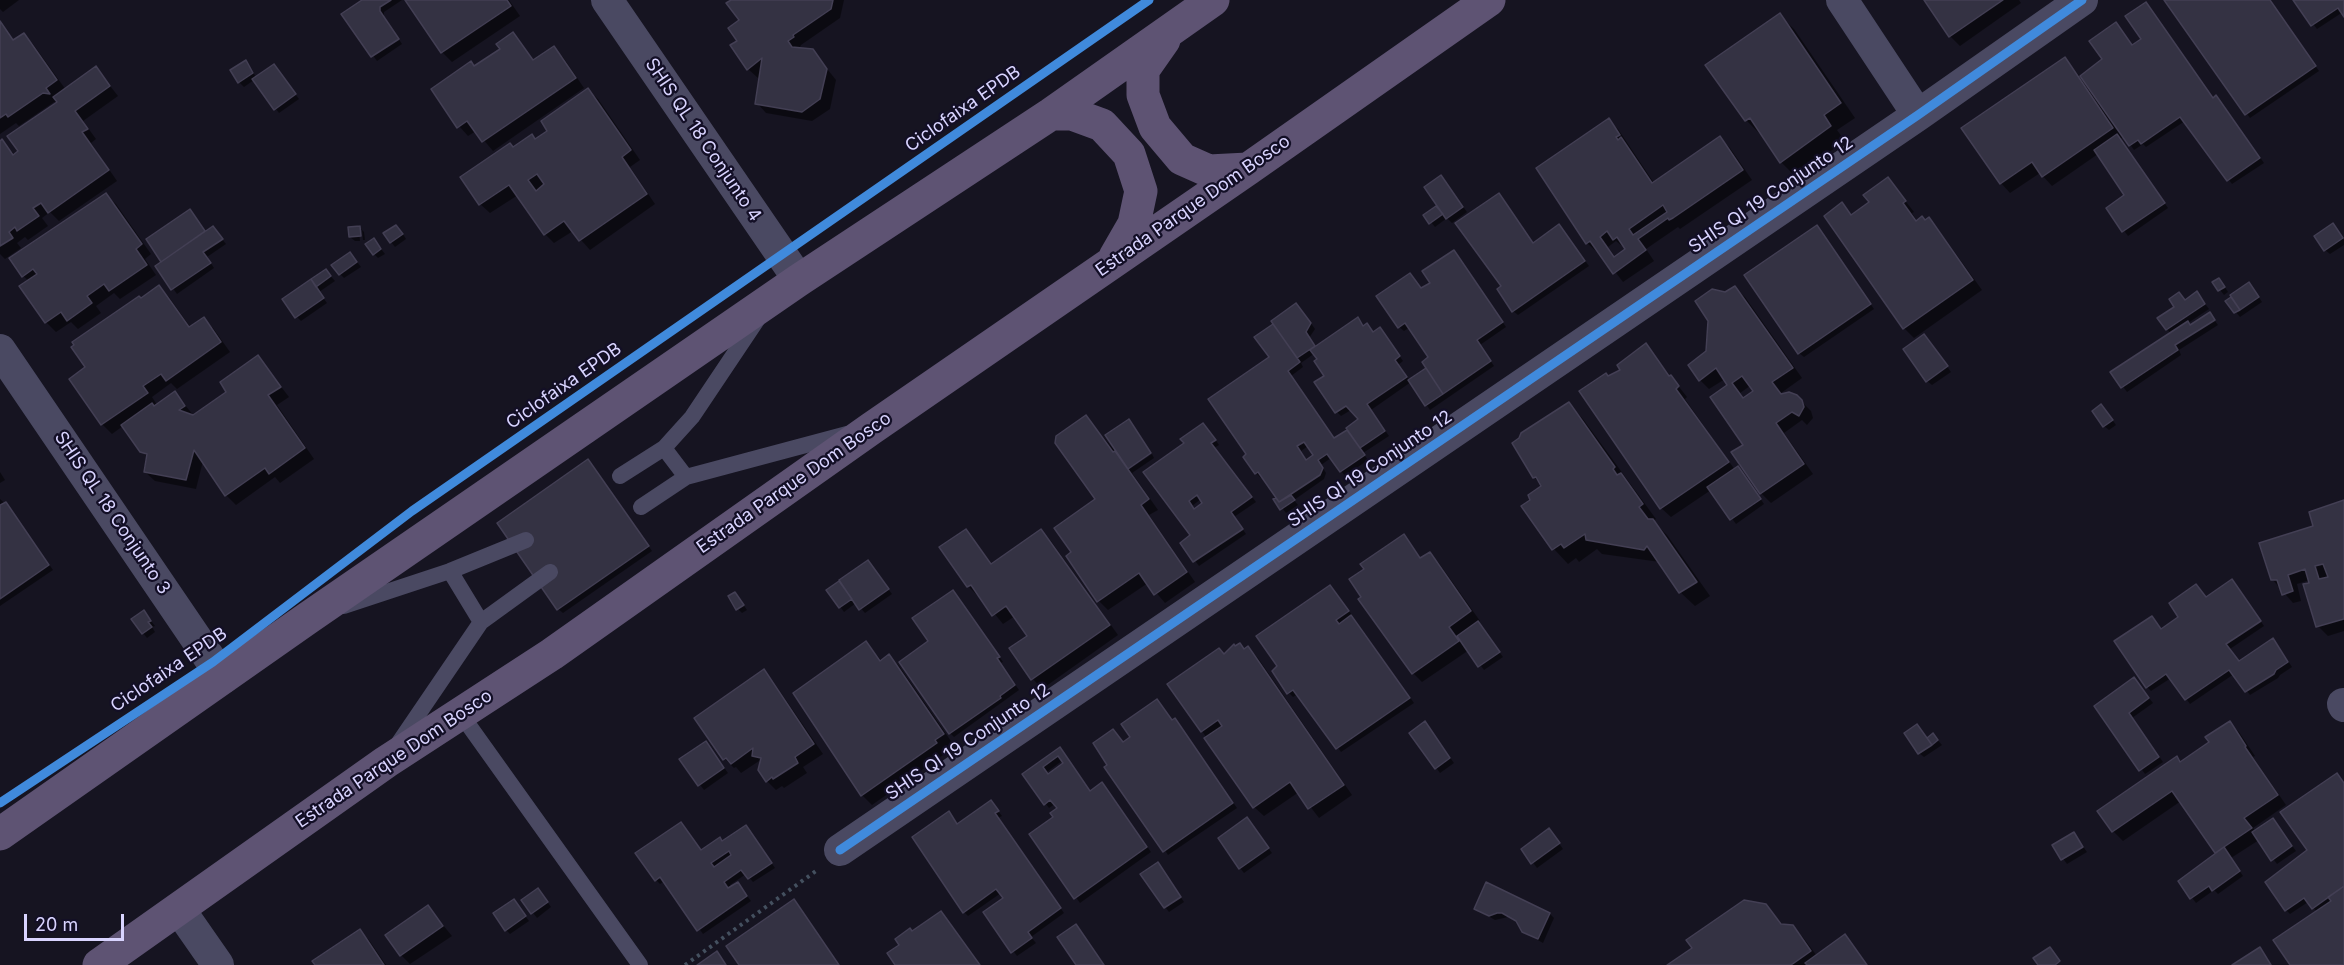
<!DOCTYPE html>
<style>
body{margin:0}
#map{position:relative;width:2344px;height:965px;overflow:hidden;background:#161421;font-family:Inter,sans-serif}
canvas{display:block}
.scale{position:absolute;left:24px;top:914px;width:100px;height:27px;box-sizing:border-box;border:3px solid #d9d4ff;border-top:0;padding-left:8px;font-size:18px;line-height:21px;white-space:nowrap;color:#d9d4ff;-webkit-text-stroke:4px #130f26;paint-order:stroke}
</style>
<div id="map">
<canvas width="2344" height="965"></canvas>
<div class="scale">20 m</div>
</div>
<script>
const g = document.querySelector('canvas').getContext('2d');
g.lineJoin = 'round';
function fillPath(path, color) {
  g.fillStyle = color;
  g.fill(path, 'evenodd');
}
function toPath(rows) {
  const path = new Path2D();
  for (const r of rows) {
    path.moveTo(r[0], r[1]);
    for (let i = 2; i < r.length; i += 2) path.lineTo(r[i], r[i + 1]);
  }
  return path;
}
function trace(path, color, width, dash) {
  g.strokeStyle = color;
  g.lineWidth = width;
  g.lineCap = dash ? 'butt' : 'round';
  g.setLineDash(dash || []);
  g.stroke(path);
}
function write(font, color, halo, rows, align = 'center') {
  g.font = font + ' Inter,sans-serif';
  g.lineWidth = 4.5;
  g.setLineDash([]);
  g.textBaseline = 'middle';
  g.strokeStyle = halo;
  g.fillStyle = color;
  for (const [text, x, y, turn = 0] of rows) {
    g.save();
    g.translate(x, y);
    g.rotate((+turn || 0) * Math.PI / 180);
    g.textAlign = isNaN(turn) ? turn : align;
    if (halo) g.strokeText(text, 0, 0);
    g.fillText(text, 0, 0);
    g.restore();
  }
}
const shadow = toPath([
 [0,0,19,0,3,12,0,9],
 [365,0,402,0,384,12,384,16,402,44,377,61,343,14],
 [407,0,509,0,520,16,452,62,443,53],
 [734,0,844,0,840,18,801,45,799,49,812,50,836,80,830,109,812,121,766,113,757,103,761,76,758,78,748,69,739,41,741,21],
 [1925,0,2019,0,2021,3,1960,46,1950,36],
 [2166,0,2270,0,2319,71,2250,118],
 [2294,0,2344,0,2344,14,2343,12,2317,29],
 [2146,4,2213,99,2216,97,2221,102,2264,163,2232,184,2185,121,2146,147,2143,144,2134,150,2124,136,2120,139,2168,208,2128,236,2108,209,2127,196,2098,154,2052,186,2040,173,2010,193,2001,183,2065,58,2081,78,2104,59,2143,39],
 [1779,15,1794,29,1855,118,1837,130,1845,141,1795,176,1781,162,1762,133,1760,134,1746,120],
 [0,23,15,41,24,35,33,44,66,90,96,68,118,96,83,121,96,139,91,143,117,181,59,221,50,212,42,218,48,226,28,240,25,237,17,243,21,248,5,259,0,254,0,143,2,141,15,155,59,102,54,102,19,126,16,123,0,134],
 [513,34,534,60,553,48,563,57,584,88,493,151,476,131,468,136,459,126,475,67,502,49],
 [245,62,257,78,278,71,299,99,279,113,254,80,244,87,239,82,232,71],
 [588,90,598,99,640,160,630,167,655,204,590,250,573,231,554,243,545,234,518,195,490,213,480,204,514,149,536,141,549,131],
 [1608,120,1618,129,1654,183,1720,138,1730,148,1752,180,1680,229,1678,227,1646,249,1654,261,1623,282,1599,251,1597,252,1587,243],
 [1616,241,1627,250,1616,258,1608,247],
 [1888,179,1914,212,1912,213,1917,221,1925,222,1929,219,1938,229,1982,290,1914,338,1904,328,1826,216,1842,204,1853,216,1871,203],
 [1445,182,1467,212,1452,223,1447,218,1435,227,1425,215,1438,206],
 [106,195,116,204,151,254,145,259,156,275,120,299,114,293,96,306,101,313,78,329,71,322,56,332,46,322,22,287,29,281,23,276],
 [1503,199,1534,244,1563,231,1589,266,1518,315,1513,311,1503,287],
 [194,215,206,232,213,228,226,244,207,257,214,268,177,294,157,266,164,262],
 [1817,227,1874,309,1804,357,1799,353],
 [360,228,364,232,365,240,363,240,362,230,359,230,360,241,355,241,350,237],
 [2337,230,2344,240,2344,245,2330,254,2325,250],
 [401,231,406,239,395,247,391,242],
 [374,240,385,254,378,258,374,254],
 [1458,256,1506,327,1480,345,1494,366,1430,410,1411,382,1371,410,1389,436,1363,453,1368,460,1345,476,1331,458,1321,465,1326,473,1324,479,1294,500,1298,505,1286,513,1276,500,1278,498,1263,476,1261,478,1256,473,1245,457,1249,454,1271,357,1257,338,1301,309,1315,329,1309,338,1316,348,1357,319,1364,327,1367,325,1374,333,1384,334,1403,361,1398,365,1410,381,1428,368,1430,358,1410,327,1404,331,1399,327,1410,275,1422,289,1432,283],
 [1315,353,1326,376,1337,412,1341,416,1351,410,1360,419,1335,440,1291,376,1303,367,1301,363],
 [1308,446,1315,456,1307,461,1301,451],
 [354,258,361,267,344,278,340,274],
 [326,271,335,281,319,292,327,303,301,321,297,317],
 [2214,282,2223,284,2228,292,2224,295],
 [159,287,169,297,191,328,204,319,213,328,230,352,177,389,171,383,152,397,157,405,175,393,194,416,228,392,258,357,289,397,277,405,314,459,280,483,275,477,236,505,226,495,203,461,196,489,155,481,145,472,148,458,123,426,112,434,102,424,71,379,87,368,141,300],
 [1735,288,1745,297,1802,378,1781,393,1783,396,1795,395,1811,411,1813,418,1807,425,1802,420,1784,433,1813,474,1771,503,1761,493,1733,452,1745,445,1729,386,1725,379,1709,389,1700,380,1725,294],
 [1750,386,1755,392,1745,399,1740,393],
 [2253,288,2262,302,2240,317,2227,302],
 [2197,293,2209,309,2188,323,2191,326,2210,314,2218,325,2179,350,2181,355,2127,392,2112,372,2171,334,2167,329,2176,307],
 [1928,340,1951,372,1932,385,1927,381],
 [1646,345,1687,397,1685,399,1735,470,1742,472,1764,504,1736,524,1711,490,1671,517,1661,508,1608,378,1628,376],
 [1569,404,1583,419,1656,519,1653,521,1667,535,1710,596,1695,606,1680,592,1660,562,1602,554,1597,549,1579,562,1576,558,1568,564,1554,549,1523,506,1532,500,1543,486,1534,477],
 [2106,411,2116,425,2109,430,2104,426],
 [1086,417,1121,458,1133,426,1150,452,1128,467,1128,470,1152,454,1154,458,1132,473,1158,510,1149,515,1195,582,1165,603,1148,583,1108,610,1099,601,1073,553,1097,499],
 [1208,429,1219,445,1214,448,1256,502,1234,517,1246,534,1199,566,1182,543,1193,535,1180,522],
 [1201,499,1204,504,1195,510,1192,506],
 [592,466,652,551,563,613,558,609],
 [0,472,5,480,0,483],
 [0,499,10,508,53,570,0,606],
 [2344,502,2344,631,2328,636,2318,626,2310,580,2297,584,2301,601,2293,603,2272,579,2315,527],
 [966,530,993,565,1041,531,1051,541,1118,635,1042,689,1033,679,1011,649,1029,636,1015,616,1003,624,979,595,978,596,968,586],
 [1404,536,1422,559,1430,554,1439,563,1480,621,1478,623,1503,657,1484,670,1469,650,1422,682,1413,673,1363,597],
 [868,562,892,594,865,613,856,603,844,612,828,590],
 [2236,586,2264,626,2230,649,2239,662,2277,644,2292,667,2280,675,2278,678,2250,695,2234,674,2190,704,2171,678,2151,691,2147,687,2162,630,2206,599],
 [1335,591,1414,703,1341,752,1298,694,1293,697,1289,693,1279,667],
 [735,593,747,610,742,613,738,609],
 [957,596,1003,662,1000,663,1019,690,954,737,950,733,930,642],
 [144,612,155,626,152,627,155,632,147,638,143,633],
 [866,643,882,661,889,656,899,666,953,744,944,750,946,753,872,805,862,795],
 [1240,645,1245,650,1248,648,1258,658,1352,795,1319,818,1299,792,1264,816,1254,807,1202,731,1224,655],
 [764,671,773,681,823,754,803,767,807,773,784,788,782,786,776,790,767,781,759,761,741,773,736,767,734,768,725,759,696,718],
 [2134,679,2153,703,2132,718,2163,762,2145,774,2096,706],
 [1175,720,1237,808,1168,855,1110,766,1113,731,1123,743],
 [1425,723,1454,763,1440,773,1411,733],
 [2230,723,2239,732,2255,756,2253,757,2286,805,2253,828,2256,832,2273,820,2296,851,2277,864,2259,840,2231,858,2243,876,2218,894,2214,890,2196,903,2180,882,2218,854,2181,801,2123,841,2113,831,2177,758,2181,763,2211,742],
 [1917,726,1927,739,1933,735,1942,745,1924,757,1919,753],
 [710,748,728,773,704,790,681,760],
 [1060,749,1091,792,1106,789,1151,852,1080,903,1031,834,1055,818,1059,809,1055,804,1049,808,1024,775],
 [1063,760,1065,764,1049,775,1047,772],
 [2344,784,2344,965,2292,965,2317,912,2308,902,2290,914,2286,910,2309,850],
 [995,807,1002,816,998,818,1064,913,1031,937,1036,943,1017,956,985,913,1005,898,1001,893,968,916,964,912,953,818,958,825],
 [1247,819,1272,853,1244,873,1240,868],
 [750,832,775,868,753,882,746,874,730,885,732,888,738,884,751,901,703,934,665,881,660,884,656,880,637,853,701,852],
 [2074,834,2087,852,2067,864,2054,846],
 [1553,835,1563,849,1537,868,1523,849],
 [1158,864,1184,902,1169,912,1165,907],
 [542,894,551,907,537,918,523,900],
 [514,901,529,921,510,934,506,930],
 [1766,905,1783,925,1792,926,1802,936,1817,956,1845,936,1867,965,1670,965],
 [428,907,452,936,410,964,401,955],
 [1476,909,1550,914,1554,918,1543,943,1527,934,1519,923,1508,917,1495,920],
 [941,913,950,923,981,965,897,965,901,945,913,933],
 [359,930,369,940,386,965,317,965]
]);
const building = toPath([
 [362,0,391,0,380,7,380,11,399,39,371,57,341,14,362,0],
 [405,0,507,0,511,6,441,53,405,0],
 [731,0,833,0,831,9,793,35,794,37,788,41,792,47,813,49,827,69,820,99,802,112,755,104,762,58,747,70,730,45,737,41,728,28,739,20,726,3,731,0],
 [1924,0,2003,0,1949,37,1924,0],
 [2164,0,2270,0,2316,66,2245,115,2164,0],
 [2293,0,2344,0,2344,17,2338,8,2311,26,2293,0],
 [2146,2,2213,98,2216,95,2260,158,2227,181,2180,117,2141,144,2138,140,2129,146,2080,76,2102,59,2089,41,2116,22,2132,45,2141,39,2125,16,2146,2],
 [1780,13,1841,103,1824,115,1831,126,1780,163,1750,118,1745,121,1705,65,1780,13],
 [0,21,13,40,24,33,57,80,46,88,50,94,43,93,8,117,6,114,0,118,0,21],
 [513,32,533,60,554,46,576,78,482,142,467,121,457,128,431,89,471,61,474,66,500,49,496,44,513,32],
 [2065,57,2113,128,2042,177,2032,162,2000,184,1961,128,2065,57],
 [246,60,253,73,238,83,230,70,246,60],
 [274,64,296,94,274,110,252,79,274,64],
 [96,66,110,86,75,111,88,129,82,132,109,170,48,213,41,203,33,208,39,216,17,231,15,227,9,232,13,238,0,246,0,141,2,139,13,155,18,151,7,136,57,102,53,97,96,66],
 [588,88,631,150,622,157,647,194,579,241,564,221,544,235,509,185,479,205,460,177,510,143,513,147,532,134,535,139,547,131,541,121,588,88],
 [537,174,544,184,536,191,528,180,537,174],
 [1609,118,1620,135,1616,137,1618,140,1621,137,1652,183,1720,136,1743,170,1673,218,1669,220,1668,218,1638,239,1646,250,1613,274,1590,241,1586,244,1536,168,1609,118],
 [1663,205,1667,212,1633,235,1629,229,1663,205],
 [1607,231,1613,240,1617,237,1625,249,1614,257,1600,237,1607,231],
 [2117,134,2165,203,2122,232,2106,208,2124,195,2094,150,2117,134],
 [1441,175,1463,207,1446,219,1424,187,1441,175],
 [1888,177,1906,201,1903,203,1916,221,1922,216,1925,220,1929,217,1973,280,1903,329,1824,216,1842,202,1851,215,1869,202,1863,195,1888,177],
 [106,193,142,244,136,249,147,265,109,291,104,284,87,296,92,303,67,321,61,312,45,323,19,286,37,274,33,269,22,277,9,258,106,193],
 [1499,193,1533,243,1559,224,1585,261,1512,312,1497,289,1501,286,1455,223,1499,193],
 [1436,206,1443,214,1429,224,1423,215,1436,206],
 [190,209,205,231,161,262,146,239,190,209],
 [2333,223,2343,238,2324,251,2314,236,2333,223],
 [396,225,403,234,390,243,383,233,396,225],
 [1817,225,1871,304,1798,354,1744,275,1817,225],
 [213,226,223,239,203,252,211,263,171,290,155,266,213,226],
 [360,226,361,236,349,237,348,227,360,226],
 [374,238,381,249,373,255,365,244,374,238],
 [1454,250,1503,322,1477,340,1491,361,1443,394,1422,362,1428,357,1405,323,1398,328,1376,296,1410,273,1421,288,1430,283,1422,271,1454,250],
 [350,252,357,262,339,275,331,265,350,252],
 [326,269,331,276,316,287,311,279,326,269],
 [2219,278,2225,287,2218,291,2212,282,2219,278],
 [311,279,324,298,295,318,282,299,311,279],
 [2249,282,2259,297,2240,310,2230,295,2249,282],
 [159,285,189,327,204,317,221,342,166,381,161,374,143,386,148,393,101,425,69,379,85,367,71,347,74,345,72,342,139,296,141,298,159,285],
 [1735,286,1793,368,1772,382,1781,394,1789,392,1797,395,1802,400,1804,407,1799,416,1792,412,1776,423,1804,464,1760,494,1731,452,1743,445,1710,397,1727,385,1716,368,1699,381,1688,365,1706,351,1708,321,1695,301,1712,289,1725,292,1735,286],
 [1742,376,1753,391,1743,398,1732,383,1742,376],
 [2197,291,2205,304,2166,330,2157,318,2174,307,2169,299,2179,292,2185,300,2197,291],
 [2231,297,2240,310,2234,313,2225,301,2231,297],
 [1296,303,1311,323,1306,332,1315,346,1297,358,1271,321,1296,303],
 [2210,312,2215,320,2175,345,2178,350,2121,388,2110,372,2188,321,2190,325,2210,312],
 [1358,317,1363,326,1367,323,1373,332,1380,327,1400,356,1395,360,1407,377,1367,404,1385,431,1360,448,1346,428,1358,419,1346,406,1335,413,1314,382,1324,376,1314,361,1317,359,1310,350,1358,317],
 [1273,324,1300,362,1288,371,1334,438,1347,430,1365,455,1340,472,1327,454,1318,460,1323,468,1320,475,1279,502,1258,472,1255,474,1243,457,1246,454,1208,399,1269,357,1254,337,1273,324],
 [1304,442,1313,455,1306,460,1297,446,1304,442],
 [1924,334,1948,366,1926,382,1903,349,1924,334],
 [1646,343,1669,376,1671,375,1679,386,1676,389,1729,462,1660,509,1579,391,1606,373,1608,376,1620,370,1617,365,1646,343],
 [258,355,281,387,268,395,305,448,269,474,265,468,225,496,194,450,186,480,144,472,147,454,140,452,121,425,152,403,154,406,175,391,185,406,179,410,193,415,226,392,220,382,258,355],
 [1426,368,1443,394,1425,406,1408,380,1426,368],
 [1569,402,1615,467,1613,469,1617,475,1621,473,1643,504,1639,507,1648,519,1653,519,1697,582,1679,593,1647,546,1644,550,1586,540,1585,534,1564,548,1561,544,1552,550,1521,506,1530,500,1528,495,1541,486,1536,477,1533,478,1512,443,1519,438,1521,433,1569,402],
 [2101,404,2113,420,2103,427,2092,411,2101,404],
 [1086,415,1113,452,1115,451,1149,499,1141,505,1187,572,1154,595,1139,573,1097,602,1066,556,1071,552,1054,528,1095,499,1055,443,1056,436,1086,415],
 [1129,419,1151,453,1128,469,1105,435,1129,419],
 [1203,423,1216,440,1211,443,1252,497,1231,512,1243,529,1193,562,1180,543,1190,535,1143,472,1184,443,1180,439,1203,423],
 [1197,495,1202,503,1194,509,1189,501,1197,495],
 [588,459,649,546,557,610,497,523,588,459],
 [1738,466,1761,499,1730,520,1707,487,1738,466],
 [1291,495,1295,500,1280,510,1273,499,1276,498,1279,502,1291,495],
 [2344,500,2344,619,2316,627,2303,584,2309,583,2305,569,2288,575,2293,591,2282,595,2277,580,2271,580,2259,543,2313,526,2309,512,2344,500],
 [2323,564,2328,577,2319,579,2315,566,2323,564],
 [6,502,49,565,0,599,0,505,6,502],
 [966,529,991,564,1041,529,1110,625,1031,680,1009,648,1027,636,1006,606,992,616,971,585,967,587,939,547,966,529],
 [1404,534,1420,558,1430,552,1471,611,1449,627,1459,641,1412,674,1358,599,1361,597,1349,579,1364,569,1360,564,1404,534],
 [868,560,889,589,859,610,839,580,868,560],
 [2232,579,2261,621,2226,644,2239,661,2273,638,2288,662,2276,670,2274,674,2245,692,2229,670,2185,700,2166,674,2146,688,2114,641,2152,616,2161,629,2178,617,2169,603,2196,584,2206,597,2232,579],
 [839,581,852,599,839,608,826,590,839,581],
 [1330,585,1349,611,1336,620,1339,624,1351,615,1410,698,1336,749,1293,690,1287,694,1272,671,1277,666,1256,636,1330,585],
 [953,590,1000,657,997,658,1015,685,1000,696,1001,698,949,734,899,662,928,641,912,618,953,590],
 [735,592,744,605,736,610,728,596,735,592],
 [144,610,151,621,148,622,152,627,142,634,131,619,144,610],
 [1478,621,1500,652,1478,667,1457,636,1478,621],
 [866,641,880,661,889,654,944,734,935,740,937,743,861,796,793,693,866,641],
 [1240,643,1244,649,1248,646,1344,785,1308,809,1290,782,1253,808,1204,738,1222,726,1218,720,1201,732,1167,684,1219,648,1224,654,1234,644,1235,646,1240,643],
 [764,669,814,744,795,757,798,763,773,779,772,777,766,782,758,770,761,758,752,756,753,748,731,764,726,758,723,760,694,718,764,669],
 [2134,677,2149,698,2129,713,2159,757,2139,771,2094,706,2134,677],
 [1157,699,1172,720,1175,718,1233,803,1163,852,1104,767,1107,765,1093,743,1113,729,1123,742,1130,737,1121,724,1157,699],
 [1425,721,1450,758,1435,769,1409,733,1425,721],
 [2230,721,2246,746,2245,747,2278,795,2244,818,2252,828,2215,853,2172,791,2112,832,2097,811,2177,756,2180,762,2209,742,2205,737,2230,721],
 [1917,724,1932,745,1918,754,1904,733,1917,724],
 [1933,733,1938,740,1932,745,1927,738,1933,733],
 [706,741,724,768,698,786,679,759,706,741],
 [1060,747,1090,791,1102,782,1147,847,1074,899,1029,834,1053,817,1050,813,1057,808,1050,800,1044,805,1022,774,1060,747],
 [1058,756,1063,763,1048,774,1043,767,1058,756],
 [2337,773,2344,783,2344,886,2312,909,2304,898,2285,911,2265,882,2307,850,2280,812,2337,773],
 [991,800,999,811,995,813,1061,908,1028,932,1032,938,1011,953,983,912,1003,898,996,889,963,913,912,837,949,811,957,824,991,800],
 [1247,817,1269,848,1239,869,1218,838,1247,817],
 [2273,818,2292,846,2271,861,2252,832,2273,818],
 [681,822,701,850,720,837,722,841,746,825,772,863,748,879,741,870,724,882,728,888,738,882,747,896,697,931,660,877,655,881,635,853,681,822],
 [729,851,731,855,714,867,711,863,729,851],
 [1549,828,1560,843,1531,864,1521,849,1549,828],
 [2074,832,2083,847,2061,860,2052,845,2074,832],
 [2224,847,2240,871,2212,891,2209,886,2190,899,2178,881,2224,847],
 [1158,862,1181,897,1164,908,1140,874,1158,862],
 [1486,882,1550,913,1538,939,1522,932,1516,921,1502,913,1497,913,1489,916,1474,909,1486,882],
 [2344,886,2344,965,2290,965,2273,940,2331,901,2328,897,2344,886],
 [538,888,548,902,531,914,521,900,538,888],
 [514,899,526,916,505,931,493,913,514,899],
 [794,899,839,965,739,965,726,946,794,899],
 [1744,900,1766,904,1781,924,1793,925,1811,951,1791,965,1667,965,1692,948,1686,940,1744,900],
 [428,905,443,926,400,956,385,935,428,905],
 [941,911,980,965,895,965,887,953,899,945,895,939,910,928,912,931,941,911],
 [1076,924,1104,965,1076,965,1057,937,1076,924],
 [360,929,384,965,315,965,312,961,360,929],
 [1845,934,1867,965,1807,965,1805,963,1845,934],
 [2050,947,2060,961,2055,965,2038,965,2033,958,2050,947],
 [2260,947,2271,965,2232,965,2260,947],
 [717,951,726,965,697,965,717,951]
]);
const path = toPath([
 [685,965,816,871]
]);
const lane = toPath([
 [664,448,686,477],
 [620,476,664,448,692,417,757,320],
 [641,507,686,477,847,434],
 [450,571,481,622],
 [344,606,450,571,526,540],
 [460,713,640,965],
 [398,744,481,622,550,572]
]);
const street = toPath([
 [607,0,799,280],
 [1842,0,1918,115],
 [0,350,223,678],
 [2343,704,2344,706],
 [840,850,1918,115,2082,0],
 [179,909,218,965]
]);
const primary = toPath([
 [1164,40,1143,70,1143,95,1155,127,1182,159,1209,171,1248,169],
 [1051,114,1072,114,1102,125,1129,154,1141,191,1134,224,1115,257],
 [0,834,308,618,799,280,1051,114,1213,0],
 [99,965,386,762,552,654,872,428,1248,169,1489,0]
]);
const cycleway = toPath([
 [0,803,213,662,412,511,1149,0],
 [840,850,1918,115,2082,0]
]);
const streetNames = [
 ["Ciclofaixa EPDB",963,109,-35],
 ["SHIS QL 18 Conjunto 4",703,140,56],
 ["SHIS QI 19 Conjunto 12",1771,195,-34],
 ["Estrada Parque Dom Bosco",1193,206,-35],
 ["Ciclofaixa EPDB",564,386,-35],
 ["SHIS QI 19 Conjunto 12",1370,469,-34],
 ["Estrada Parque Dom Bosco",794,483,-35],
 ["SHIS QL 18 Conjunto 3",112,513,56],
 ["Ciclofaixa EPDB",169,670,-34],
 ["SHIS QI 19 Conjunto 12",968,742,-34],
 ["Estrada Parque Dom Bosco",394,759,-34]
];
fillPath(shadow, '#0007');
fillPath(building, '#343243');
trace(building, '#433f54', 1.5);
trace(path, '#44505f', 4, [3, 4.5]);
trace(lane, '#4a4962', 16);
trace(street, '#4a4962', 32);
trace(primary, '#5e5373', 33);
trace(cycleway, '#408adc', 9);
write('18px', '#d9d4ff', '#130f26', streetNames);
</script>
